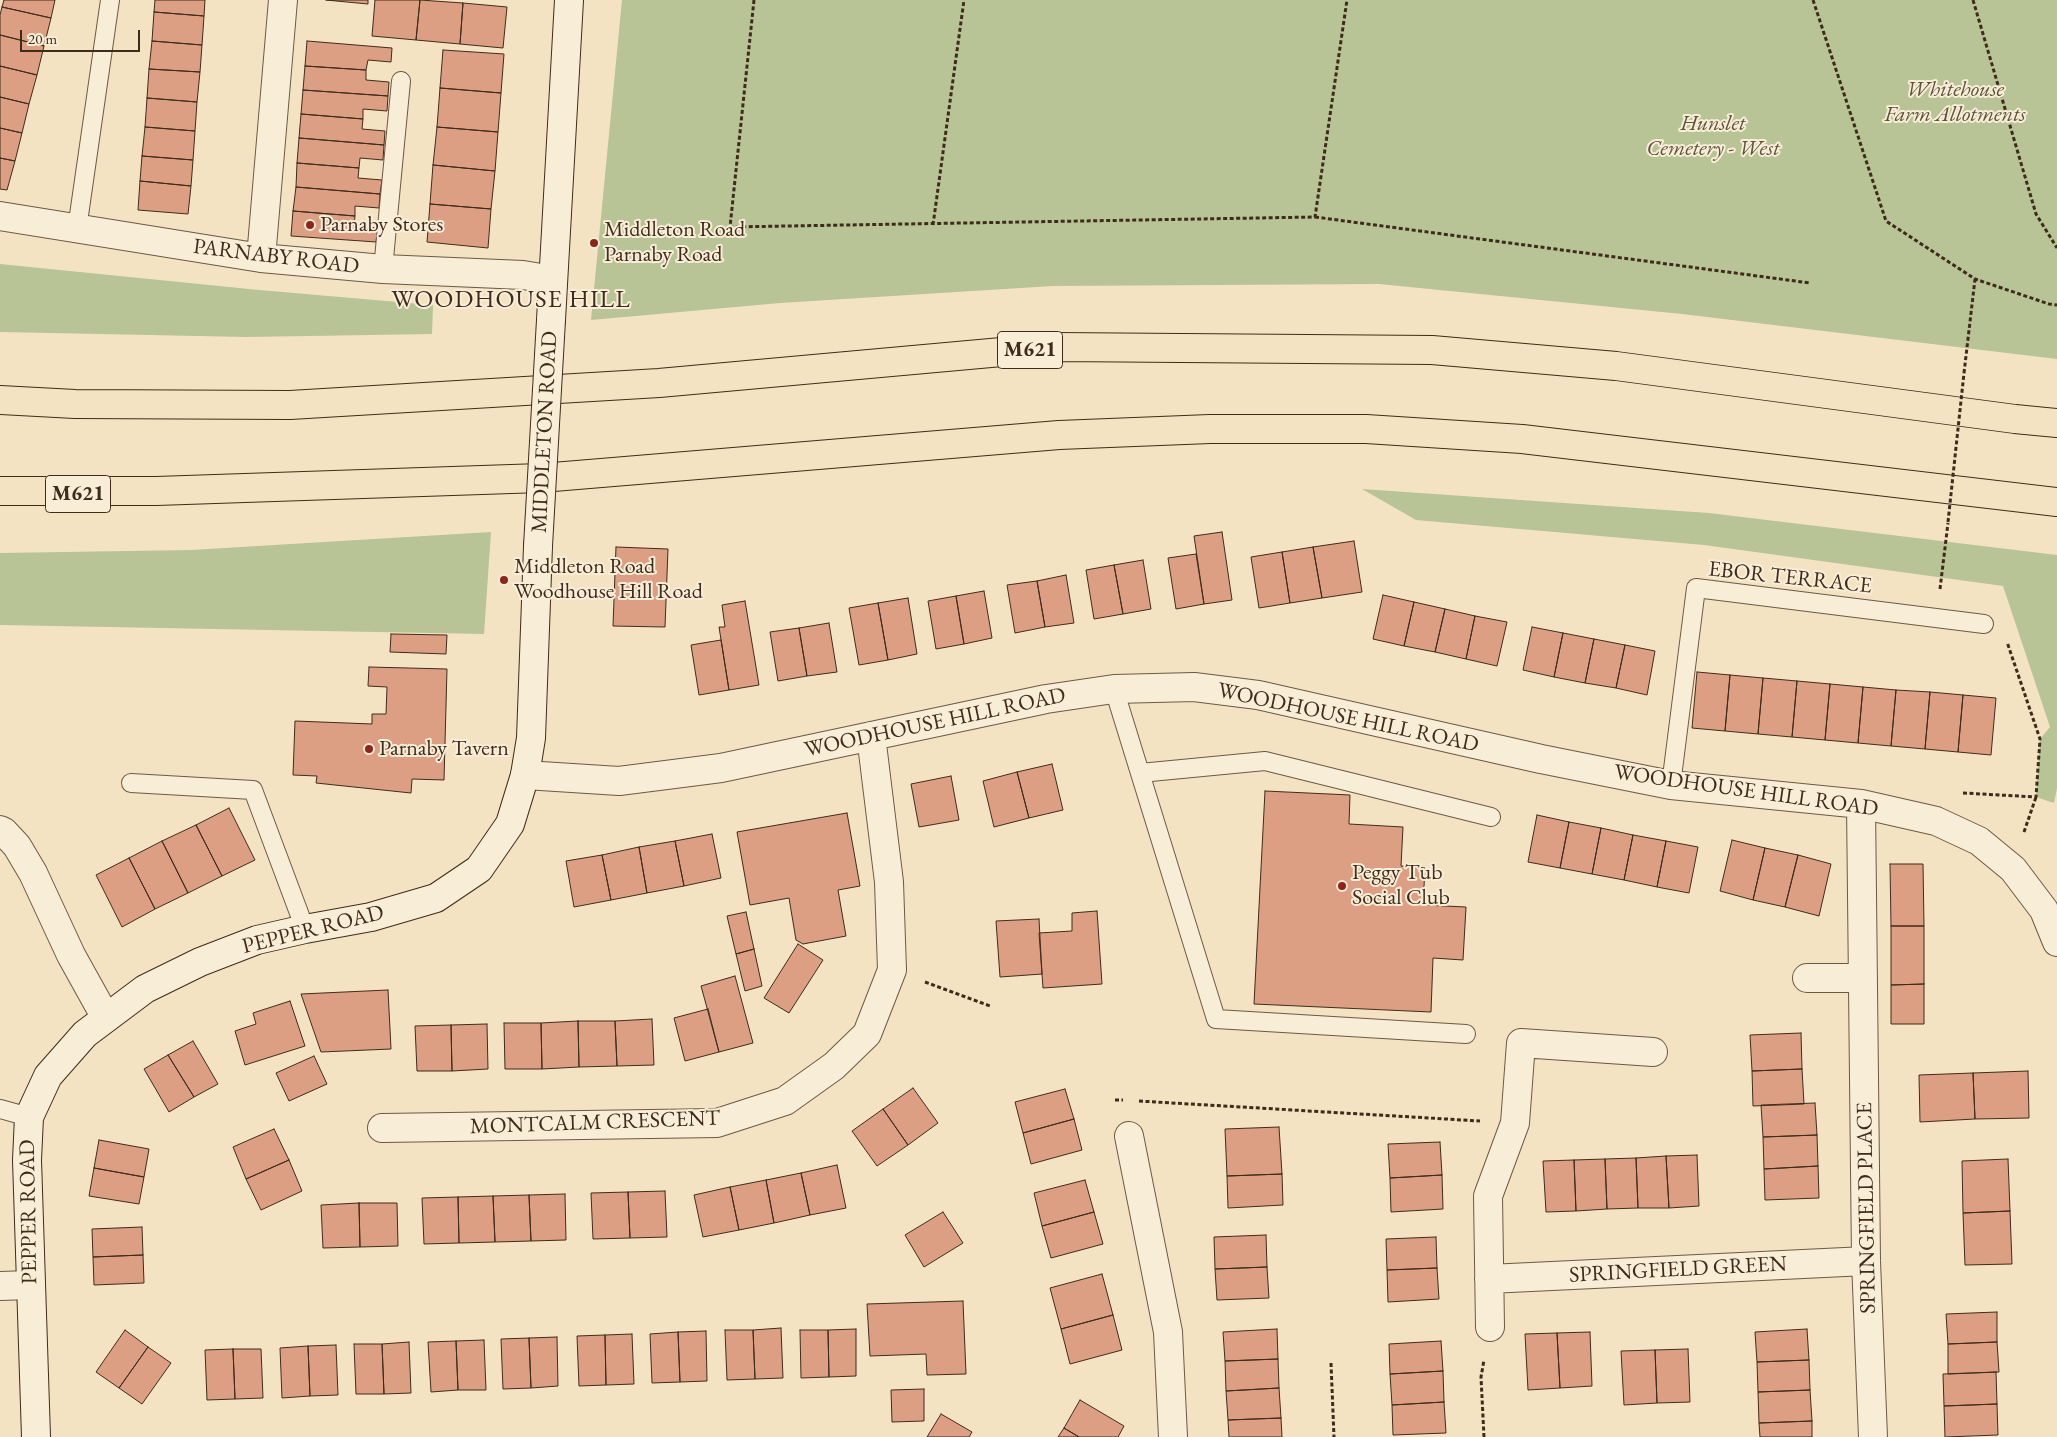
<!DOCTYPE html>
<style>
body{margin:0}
#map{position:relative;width:2057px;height:1437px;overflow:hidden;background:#f4e3c2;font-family:"EB Garamond",serif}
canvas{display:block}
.scale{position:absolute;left:20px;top:30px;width:120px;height:22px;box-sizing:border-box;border:2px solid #3f2b1b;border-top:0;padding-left:6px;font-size:15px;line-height:18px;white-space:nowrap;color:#3f2b1b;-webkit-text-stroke:4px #f8edd7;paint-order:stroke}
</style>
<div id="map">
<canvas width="2057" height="1437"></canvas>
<div class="scale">20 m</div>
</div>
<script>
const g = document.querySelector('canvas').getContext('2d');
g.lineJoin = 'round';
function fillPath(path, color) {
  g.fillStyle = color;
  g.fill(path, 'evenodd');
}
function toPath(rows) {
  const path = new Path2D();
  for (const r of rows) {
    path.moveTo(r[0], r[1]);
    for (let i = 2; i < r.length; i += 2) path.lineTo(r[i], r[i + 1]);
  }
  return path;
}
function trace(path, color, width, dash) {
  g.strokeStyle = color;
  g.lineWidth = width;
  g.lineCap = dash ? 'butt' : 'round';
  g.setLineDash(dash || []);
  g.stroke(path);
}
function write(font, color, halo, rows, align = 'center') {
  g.font = font + ' "EB Garamond",serif';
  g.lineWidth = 4;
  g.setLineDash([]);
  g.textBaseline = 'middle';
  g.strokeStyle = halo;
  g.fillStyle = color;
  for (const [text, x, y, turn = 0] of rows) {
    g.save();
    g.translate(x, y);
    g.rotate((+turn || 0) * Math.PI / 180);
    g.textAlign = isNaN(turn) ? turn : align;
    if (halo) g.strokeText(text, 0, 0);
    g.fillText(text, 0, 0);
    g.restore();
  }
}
const green = toPath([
 [622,0,2057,0,2057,359,1682,314,1379,284,1053,286,780,303,591,320],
 [0,264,259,290,433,305,432,334,247,337,0,332],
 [1362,489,1709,513,2057,555,2057,788,2054,803,2036,797,2040,739,2050,727,2003,586,1704,545,1416,520],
 [491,532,484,634,0,625,0,553,191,550]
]);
const building = toPath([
 [4,0,55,0,51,18,2,7,4,0],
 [155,0,205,0,204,16,154,12,155,0],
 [326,0,368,0,368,4,326,0],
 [375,0,420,0,416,40,372,36,375,0],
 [420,0,463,3,460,44,416,40,420,0],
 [463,3,507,7,503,48,460,44,463,3],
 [2,7,51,18,44,46,0,35,0,15,2,7],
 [154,12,204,16,202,45,152,41,154,12],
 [0,35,44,46,37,75,0,66,0,35],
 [152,41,202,45,200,72,149,69,152,41],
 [307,41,392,48,391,62,368,60,366,70,305,66,307,41],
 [443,50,504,54,501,93,440,88,443,50],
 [0,66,37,75,29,104,0,97,0,66],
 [305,66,366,70,366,80,389,82,388,96,303,90,305,66],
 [149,69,200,72,197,102,147,98,149,69],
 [440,88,501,93,498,132,437,127,440,88],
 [303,90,388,96,387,111,363,109,363,119,301,114,303,90],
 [0,97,29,104,22,133,0,128,0,97],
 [147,98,197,102,195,131,145,127,147,98],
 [301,114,363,119,362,129,385,131,384,145,299,138,301,114],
 [145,127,195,131,193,160,142,156,145,127],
 [437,127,498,132,495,171,433,165,437,127],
 [0,128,22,133,15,161,0,158,0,128],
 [299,138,384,145,383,160,360,158,359,168,297,163,299,138],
 [142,156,193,160,191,186,140,181,142,156],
 [0,158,15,161,7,190,0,189,0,158],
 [297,163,359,168,358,178,382,180,380,194,296,187,297,163],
 [433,165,495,171,491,209,430,204,433,165],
 [140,181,191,186,188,214,138,210,140,181],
 [296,187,380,194,379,208,355,206,355,216,293,211,296,187],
 [430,204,491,209,488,248,427,242,430,204],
 [293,211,355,216,354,226,378,228,376,242,291,236,293,211],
 [1222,532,1232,600,1204,604,1194,536,1222,532],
 [1354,541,1362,592,1322,598,1313,547,1354,541],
 [616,547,668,549,665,627,613,626,616,547],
 [1313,547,1322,598,1290,603,1282,552,1313,547],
 [1282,552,1290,603,1259,608,1251,557,1282,552],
 [1196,554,1204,604,1176,609,1168,558,1196,554],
 [1143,560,1151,609,1123,614,1114,565,1143,560],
 [1114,565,1123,614,1094,619,1086,570,1114,565],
 [1066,575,1074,623,1045,627,1037,581,1066,575],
 [1037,581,1045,627,1015,633,1007,585,1037,581],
 [984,591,992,638,964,644,956,596,984,591],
 [1383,595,1414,602,1404,646,1373,639,1383,595],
 [956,596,964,644,936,649,928,601,956,596],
 [908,598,917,654,888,660,878,603,908,598],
 [745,601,759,685,729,690,719,627,725,627,722,605,745,601],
 [1414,602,1445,609,1435,652,1404,646,1414,602],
 [878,603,888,660,859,665,849,608,878,603],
 [1445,609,1475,616,1466,659,1435,652,1445,609],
 [1475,616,1507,622,1497,666,1466,659,1475,616],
 [829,623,837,672,807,676,799,628,829,623],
 [1532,627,1563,633,1554,677,1523,670,1532,627],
 [799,628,807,676,778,681,770,632,799,628],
 [1563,633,1594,639,1585,683,1554,677,1563,633],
 [391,634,447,635,446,654,390,652,391,634],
 [1594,639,1625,645,1616,688,1585,683,1594,639],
 [721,640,729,690,699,695,691,645,721,640],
 [1625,645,1655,651,1647,695,1616,688,1625,645],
 [369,667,447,669,444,780,412,779,411,793,316,783,317,776,293,775,295,721,372,724,372,714,386,714,387,687,368,686,369,667],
 [1697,672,1730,675,1725,731,1692,728,1697,672],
 [1730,675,1763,678,1758,734,1725,731,1730,675],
 [1763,678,1797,681,1792,737,1758,734,1763,678],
 [1797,681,1830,684,1825,740,1792,737,1797,681],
 [1830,684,1863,687,1858,743,1825,740,1830,684],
 [1863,687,1896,690,1891,746,1858,743,1863,687],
 [1896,690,1930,692,1925,749,1891,746,1896,690],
 [1930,692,1963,695,1958,752,1925,749,1930,692],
 [1963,695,1996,698,1991,755,1958,752,1963,695],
 [1052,764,1063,810,1029,818,1017,772,1052,764],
 [1017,772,1029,818,994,827,983,781,1017,772],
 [951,776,959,820,919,827,911,784,951,776],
 [1265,791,1350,795,1349,824,1403,827,1401,866,1425,868,1423,905,1466,907,1463,960,1433,958,1431,1012,1254,1004,1265,791],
 [229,808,255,860,222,876,196,825,229,808],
 [847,813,860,886,838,890,846,936,803,944,796,940,789,898,750,905,737,832,847,813],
 [1537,815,1569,822,1560,868,1528,862,1537,815],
 [1569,822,1601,828,1592,874,1560,868,1569,822],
 [196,825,222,876,188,893,162,841,196,825],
 [1601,828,1633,835,1624,880,1592,874,1601,828],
 [712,834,721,878,684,886,675,841,712,834],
 [1633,835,1666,841,1657,887,1624,880,1633,835],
 [1732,840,1765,848,1753,900,1720,891,1732,840],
 [162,841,188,893,155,909,129,858,162,841],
 [675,841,684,886,647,893,639,847,675,841],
 [1666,841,1698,847,1689,893,1657,887,1666,841],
 [639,847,647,893,611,900,602,855,639,847],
 [1765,848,1798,855,1785,907,1753,900,1765,848],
 [602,855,611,900,574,907,566,861,602,855],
 [1798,855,1831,864,1819,916,1785,907,1798,855],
 [129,858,155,909,122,927,96,875,129,858],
 [1890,864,1923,864,1924,926,1891,926,1890,864],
 [1097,911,1102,984,1043,988,1039,933,1072,931,1072,913,1097,911],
 [746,912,754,949,736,954,727,916,746,912],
 [1039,919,1042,974,1000,977,996,921,1039,919],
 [1891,926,1924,926,1924,984,1891,985,1891,926],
 [798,944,823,960,789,1013,764,998,798,944],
 [754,949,762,986,745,991,736,954,754,949],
 [735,976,753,1043,719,1052,701,986,735,976],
 [1924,984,1924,1024,1891,1024,1891,985,1924,984],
 [388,990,391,1049,321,1052,301,994,388,990],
 [290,1001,305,1046,245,1065,235,1031,256,1024,253,1013,290,1001],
 [708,1009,719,1052,685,1061,674,1018,708,1009],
 [652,1019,654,1065,617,1066,615,1021,652,1019],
 [578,1021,615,1021,617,1066,579,1067,578,1021],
 [578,1021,579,1067,542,1069,541,1023,578,1021],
 [504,1023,541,1023,542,1069,505,1069,504,1023],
 [487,1024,488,1069,452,1071,451,1025,487,1024],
 [451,1025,452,1071,417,1071,415,1026,451,1025],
 [1801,1033,1802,1069,1752,1071,1750,1035,1801,1033],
 [193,1041,218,1084,194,1097,168,1055,193,1041],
 [168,1055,194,1097,169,1112,144,1069,168,1055],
 [314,1056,327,1084,289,1101,276,1073,314,1056],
 [1802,1069,1804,1104,1753,1106,1752,1071,1802,1069],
 [2028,1071,2029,1118,1975,1119,1973,1073,2028,1071],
 [1973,1073,1975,1119,1920,1122,1919,1075,1973,1073],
 [913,1088,938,1123,908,1145,883,1109,913,1088],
 [1065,1089,1074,1119,1023,1133,1015,1102,1065,1089],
 [1815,1103,1817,1135,1763,1137,1761,1105,1815,1103],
 [883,1109,908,1145,877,1166,852,1131,883,1109],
 [1074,1119,1082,1150,1031,1164,1023,1133,1074,1119],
 [1279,1127,1282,1174,1227,1176,1225,1129,1279,1127],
 [274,1129,289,1160,246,1179,233,1147,274,1129],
 [1817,1135,1818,1166,1764,1169,1763,1137,1817,1135],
 [99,1140,149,1149,144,1177,94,1168,99,1140],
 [1440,1142,1442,1175,1390,1178,1388,1144,1440,1142],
 [1697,1155,1699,1206,1669,1208,1666,1156,1697,1155],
 [1666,1156,1669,1208,1638,1208,1636,1158,1666,1156],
 [1636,1158,1638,1208,1607,1209,1605,1159,1636,1158],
 [1605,1159,1607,1209,1576,1211,1574,1160,1605,1159],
 [2008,1159,2010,1211,1963,1213,1962,1161,2008,1159],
 [289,1160,302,1191,261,1210,246,1179,289,1160],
 [1574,1160,1576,1211,1546,1212,1543,1161,1574,1160],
 [837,1165,846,1208,810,1215,801,1173,837,1165],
 [1818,1166,1819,1198,1765,1200,1764,1169,1818,1166],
 [94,1168,144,1177,139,1204,89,1196,94,1168],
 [801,1173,810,1215,774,1223,766,1180,801,1173],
 [1282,1174,1283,1205,1228,1208,1227,1176,1282,1174],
 [1442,1175,1443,1209,1391,1212,1390,1178,1442,1175],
 [766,1180,774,1223,739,1230,730,1187,766,1180],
 [1085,1180,1094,1212,1042,1226,1034,1193,1085,1180],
 [730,1187,739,1230,703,1237,694,1195,730,1187],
 [665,1191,667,1237,630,1238,628,1192,665,1191],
 [628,1192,630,1238,593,1239,591,1193,628,1192],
 [565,1194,566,1240,531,1241,529,1195,565,1194],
 [529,1195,531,1241,495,1242,493,1196,529,1195],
 [493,1196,495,1242,459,1243,458,1197,493,1196],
 [458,1197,459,1243,424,1244,422,1198,458,1197],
 [359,1203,360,1247,323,1248,321,1205,359,1203],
 [359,1203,397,1203,398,1246,360,1247,359,1203],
 [2010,1211,2012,1264,1965,1265,1963,1213,2010,1211],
 [943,1212,963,1243,924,1267,905,1235,943,1212],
 [1094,1212,1103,1244,1051,1258,1042,1226,1094,1212],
 [142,1227,143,1255,93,1257,92,1229,142,1227],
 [1266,1235,1267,1267,1215,1269,1214,1237,1266,1235],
 [1436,1237,1437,1268,1387,1270,1386,1239,1436,1237],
 [143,1255,144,1283,94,1285,93,1257,143,1255],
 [1267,1267,1269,1298,1217,1300,1215,1269,1267,1267],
 [1437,1268,1439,1299,1388,1302,1387,1270,1437,1268],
 [1102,1274,1113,1315,1061,1329,1050,1288,1102,1274],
 [963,1301,966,1374,927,1375,926,1354,870,1356,867,1304,963,1301],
 [1997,1312,1997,1342,1948,1344,1946,1314,1997,1312],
 [1113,1315,1122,1350,1070,1364,1061,1329,1113,1315],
 [781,1328,783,1378,755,1379,753,1330,781,1328],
 [856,1329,856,1376,829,1377,828,1330,856,1329],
 [1277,1329,1278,1359,1225,1361,1223,1332,1277,1329],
 [1807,1329,1809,1360,1757,1362,1755,1332,1807,1329],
 [125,1330,148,1347,119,1388,96,1372,125,1330],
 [725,1330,753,1330,755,1379,727,1380,725,1330],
 [800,1330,828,1330,829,1377,801,1378,800,1330],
 [706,1331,707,1381,680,1382,678,1332,706,1331],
 [678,1332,680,1382,652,1383,650,1334,678,1332],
 [1590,1332,1592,1386,1560,1388,1557,1333,1590,1332],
 [1557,1333,1560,1388,1528,1390,1525,1334,1557,1333],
 [632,1334,634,1384,606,1385,605,1335,632,1334],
 [605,1335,606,1385,579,1386,577,1336,605,1335],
 [557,1337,558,1386,531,1388,529,1338,557,1337],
 [529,1338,531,1388,503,1389,501,1339,529,1338],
 [484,1340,486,1390,458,1390,456,1341,484,1340],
 [456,1341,458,1390,431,1392,428,1342,456,1341],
 [1441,1341,1443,1371,1390,1374,1389,1344,1441,1341],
 [409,1342,411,1393,384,1394,382,1344,409,1342],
 [1997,1342,1999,1372,1948,1374,1948,1344,1997,1342],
 [354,1344,382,1344,384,1394,356,1394,354,1344],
 [336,1345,338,1395,310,1396,308,1346,336,1345],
 [308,1346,310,1396,282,1398,280,1348,308,1346],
 [148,1347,171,1363,142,1404,119,1388,148,1347],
 [233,1349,235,1399,207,1400,205,1350,233,1349],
 [233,1349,261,1349,263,1398,235,1399,233,1349],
 [1688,1349,1690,1402,1657,1403,1655,1350,1688,1349],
 [1655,1350,1657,1403,1624,1405,1621,1351,1655,1350],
 [1278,1359,1279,1388,1226,1391,1225,1361,1278,1359],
 [1809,1360,1810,1390,1758,1392,1757,1362,1809,1360],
 [1443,1371,1444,1402,1392,1405,1390,1374,1443,1371],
 [1996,1372,1997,1404,1944,1406,1943,1374,1996,1372],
 [1279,1388,1281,1418,1228,1420,1226,1391,1279,1388],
 [924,1389,924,1421,892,1422,891,1390,924,1389],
 [1810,1390,1812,1421,1759,1423,1758,1392,1810,1390],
 [1080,1400,1124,1426,1118,1437,1079,1437,1064,1428,1080,1400],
 [1444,1402,1446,1433,1393,1435,1392,1405,1444,1402],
 [1997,1404,1998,1435,1945,1437,1944,1406,1997,1404],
 [941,1414,972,1432,969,1437,927,1437,941,1414],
 [1281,1418,1282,1437,1229,1437,1228,1420,1281,1418],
 [1812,1421,1812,1437,1760,1437,1759,1423,1812,1421],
 [1064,1428,1079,1437,1058,1437,1064,1428]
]);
const path = toPath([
 [754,0,730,227,1315,217,1347,0],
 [1813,0,1886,221,1975,279,2049,304,2057,305],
 [1973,0,2036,214,2057,248],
 [1315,217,1810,283],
 [933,225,964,0],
 [1964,373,1975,279],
 [1940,589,1948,523],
 [1963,793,2036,797,2040,739,2007,642],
 [2024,832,2036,797],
 [925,982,990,1006],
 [1115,1100,1123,1100],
 [1139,1101,1480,1121],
 [1331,1363,1334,1437],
 [1484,1437,1481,1377,1484,1360]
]);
const lane = toPath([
 [77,229,110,0],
 [383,269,401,81],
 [1114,689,1216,1019,1466,1034],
 [1140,773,1265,761,1491,817],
 [131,783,253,790,305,929],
 [1671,785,1696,588,1984,624],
 [0,1109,29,1117]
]);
const street = toPath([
 [0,216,261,258,383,269,523,275,553,280],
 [261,258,283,0],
 [525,775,619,781,721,768,1046,699,1114,689,1194,687,1258,695,1541,759,1671,785,1861,804,1936,821,1979,841,2013,869,2044,910,2057,942],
 [1861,804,1866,1261,1873,1437],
 [0,830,4,832,17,846,33,873,71,955,106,1018],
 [1807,978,1863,978],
 [382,1128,717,1123,785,1101,834,1066,867,1034,892,970,889,882,871,736],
 [1129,1136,1168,1332,1173,1437],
 [1489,1279,1866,1261],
 [0,1286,30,1285],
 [1490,1327,1488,1196,1515,1123,1521,1043,1653,1052]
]);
const secondary = toPath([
 [551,320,569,0],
 [36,1437,27,1160,29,1117,48,1076,85,1034,145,989,200,962,257,940,305,929,371,917,436,898,479,869,510,824,525,775,531,738,538,546]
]);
const highway = toPath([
 [0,400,75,404,290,405,659,383,1057,347,1432,350,1616,366,2015,419,2057,423],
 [0,491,156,491,541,478,1059,435,1210,429,1366,429,1522,439,2057,502]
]);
const pathBridge = toPath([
 [1948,522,1964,373]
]);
const secondaryBridge = toPath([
 [538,546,551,320]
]);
const markers = [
 [310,225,5,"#8f2418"],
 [594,243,5,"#8f2418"],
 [504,580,5,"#8f2418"],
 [369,749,5,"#8f2418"],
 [1342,886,5,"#8f2418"]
];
const shields = [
 [1030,350,65],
 [78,494,65]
];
const shieldNames = [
 ["M621",1030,350],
 ["M621",78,494]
];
const parkNames = [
 ["Whitehouse",1955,90],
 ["Farm Allotments",1955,115],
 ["Hunslet",1713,124],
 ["Cemetery - West",1713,149]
];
const poiNames = [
 ["Parnaby Stores",320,225],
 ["Middleton Road",604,230],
 ["Parnaby Road",604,255],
 ["Middleton Road",514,567],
 ["Woodhouse Hill Road",514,592],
 ["Parnaby Tavern",379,749],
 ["Peggy Tub",1352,873],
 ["Social Club",1352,898]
];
const streetNames = [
 ["PARNABY ROAD",276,257,7],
 ["MIDDLETON ROAD",545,432,-87],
 ["EBOR TERRACE",1790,578,6],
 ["WOODHOUSE HILL ROAD",1348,718,12],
 ["WOODHOUSE HILL ROAD",935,723,-12],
 ["WOODHOUSE HILL ROAD",1746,791,8],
 ["PEPPER ROAD",313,930,-14],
 ["MONTCALM CRESCENT",595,1123,-2],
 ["SPRINGFIELD PLACE",1867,1208,-91],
 ["PEPPER ROAD",29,1212,-91],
 ["SPRINGFIELD GREEN",1678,1270,-3]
];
const quarterNames = [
 ["WOODHOUSE HILL",511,300]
];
fillPath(green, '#b8c496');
fillPath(building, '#dc9f83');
trace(building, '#3f2b1b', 1);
trace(lane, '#6c5945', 20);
trace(street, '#6c5945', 30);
trace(secondary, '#3f2b1b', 30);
trace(highway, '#3f2b1b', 30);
trace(path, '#3f2b1b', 3, [4, 2.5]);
trace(lane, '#f8edd7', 18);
trace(street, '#f8edd7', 28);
trace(secondary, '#f8edd7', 28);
trace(highway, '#f4e3c2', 28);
trace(secondaryBridge, '#3f2b1b', 30, []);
trace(pathBridge, '#3f2b1b', 3, [4, 2.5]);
trace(secondaryBridge, '#f8edd7', 28);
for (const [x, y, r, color] of markers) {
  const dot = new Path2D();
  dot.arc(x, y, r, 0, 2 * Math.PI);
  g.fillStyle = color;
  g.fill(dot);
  trace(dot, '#f8edd7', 2);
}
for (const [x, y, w] of shields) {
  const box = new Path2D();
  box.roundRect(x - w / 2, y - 18.5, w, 37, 4);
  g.fillStyle = '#f8edd7';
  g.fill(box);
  trace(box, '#3f2b1b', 1);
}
write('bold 21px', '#3f2b1b', null, shieldNames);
write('italic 22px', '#5d513a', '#f8edd7', parkNames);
write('22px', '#3f2b1b', '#f8edd7', poiNames, 'left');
write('22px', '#3f2b1b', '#f8edd7', streetNames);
g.letterSpacing = '1px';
write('25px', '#3f2b1b', '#f8edd7', quarterNames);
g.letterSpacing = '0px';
</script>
